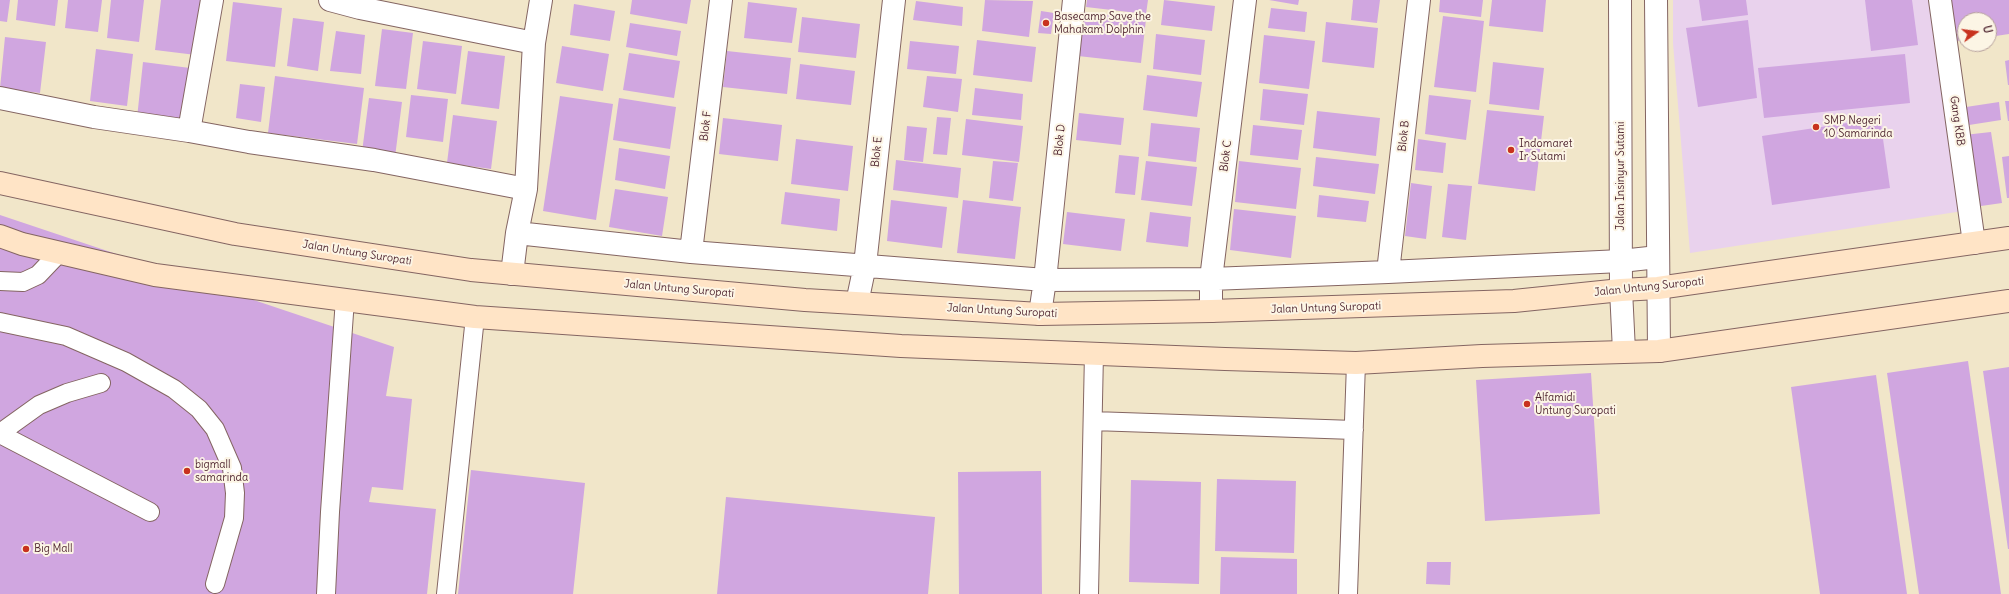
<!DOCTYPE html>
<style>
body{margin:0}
#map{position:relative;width:2009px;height:594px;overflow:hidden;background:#f1e6c9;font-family:Delius,sans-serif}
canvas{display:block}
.north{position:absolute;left:1957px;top:12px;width:40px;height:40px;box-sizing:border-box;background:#fcf5e5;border:1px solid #b59f9b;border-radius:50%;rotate:76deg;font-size:11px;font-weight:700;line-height:16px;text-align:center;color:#4a1f2b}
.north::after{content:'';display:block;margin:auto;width:14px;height:18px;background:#c8321e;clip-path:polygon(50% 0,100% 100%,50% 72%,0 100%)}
</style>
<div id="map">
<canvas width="2009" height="594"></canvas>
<div class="north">U</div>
</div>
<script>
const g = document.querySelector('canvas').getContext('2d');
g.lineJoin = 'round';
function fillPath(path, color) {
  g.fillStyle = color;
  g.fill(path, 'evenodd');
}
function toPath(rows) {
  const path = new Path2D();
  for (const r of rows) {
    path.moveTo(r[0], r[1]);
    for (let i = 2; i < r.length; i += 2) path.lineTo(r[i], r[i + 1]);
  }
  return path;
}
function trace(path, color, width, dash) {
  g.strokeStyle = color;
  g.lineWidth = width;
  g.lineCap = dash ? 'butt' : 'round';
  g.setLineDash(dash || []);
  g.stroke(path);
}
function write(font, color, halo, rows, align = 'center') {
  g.font = font + ' Delius,sans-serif';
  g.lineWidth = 4;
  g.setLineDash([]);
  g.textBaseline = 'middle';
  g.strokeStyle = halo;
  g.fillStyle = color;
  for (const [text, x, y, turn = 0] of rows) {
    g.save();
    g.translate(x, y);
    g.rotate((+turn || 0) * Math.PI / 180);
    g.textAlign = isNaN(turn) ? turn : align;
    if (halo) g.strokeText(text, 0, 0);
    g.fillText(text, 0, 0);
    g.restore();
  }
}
const built = toPath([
 [1673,0,1935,0,1963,211,1690,253,1673,43]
]);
const building = toPath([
 [0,0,10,0,7,22,0,21],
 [18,0,58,0,55,26,16,20],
 [68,0,102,0,98,32,65,28],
 [111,0,144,0,139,42,107,38],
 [161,0,202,0,196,55,155,50],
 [632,0,691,0,687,24,630,14],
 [985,0,1033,1,1029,37,982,31],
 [1087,0,1148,0,1146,14,1086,7],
 [1164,0,1215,6,1212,31,1161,25],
 [1269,0,1299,0,1298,5],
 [1353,0,1380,0,1377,23,1351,20],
 [1440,0,1483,0,1481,17,1439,12],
 [1492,0,1546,0,1543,32,1489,26],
 [1699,0,1746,0,1748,15,1702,21],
 [1865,0,1912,0,1918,45,1871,51],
 [1951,0,2009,0,2009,34,1989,37,1989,20,1965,20,1965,40,1957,41],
 [916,1,963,7,962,26,913,20],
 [233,2,282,8,275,67,226,61],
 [748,2,797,8,792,43,744,38],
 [574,4,615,11,610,41,570,35],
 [1271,8,1307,12,1305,32,1268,28],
 [1041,11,1054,13,1051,34,1038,33],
 [1083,12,1146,19,1141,63,1078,56],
 [1443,16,1484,21,1476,92,1434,87],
 [802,17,860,24,856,58,798,52],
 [293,18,324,22,318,71,287,66],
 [1748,20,1757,98,1698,107,1686,28],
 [1326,22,1378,28,1374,68,1322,62],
 [630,23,681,31,677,56,626,47],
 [382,29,413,33,406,89,375,86],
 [336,31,365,35,361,74,330,71],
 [1156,34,1205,40,1201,75,1153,69],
 [1264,35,1315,41,1309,89,1259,83],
 [5,37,46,42,40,93,0,88],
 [977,40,1036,47,1032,82,973,75],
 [423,41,462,46,456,94,417,89],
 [910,41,959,46,956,74,907,69],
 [562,46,609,54,603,91,556,83],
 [96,49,133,54,127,106,90,101],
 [468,51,505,56,499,109,461,104],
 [727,51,791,58,787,94,723,87],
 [629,53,680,61,674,98,623,90],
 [1905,54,1910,103,1764,118,1758,68],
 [2009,60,2009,85,2008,85,2005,61],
 [143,62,190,68,184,124,137,118],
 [1493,62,1544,68,1539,110,1489,104],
 [800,64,855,71,851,105,796,99],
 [1147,75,1202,82,1197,117,1143,110],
 [275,76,364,88,357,144,268,133],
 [927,76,962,79,958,112,923,107],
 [240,84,265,87,261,122,236,118],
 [975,88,1023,94,1021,120,972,115],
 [1263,89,1308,94,1304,125,1260,120],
 [411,95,448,99,443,142,406,137],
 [1429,95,1471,100,1466,140,1425,134],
 [560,96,613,104,596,220,543,211],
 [369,98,402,102,395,157,362,152],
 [619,98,676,107,670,149,613,140],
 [2005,101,2009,101,2009,121,2008,121],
 [1999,102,2001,120,1969,125,1966,107],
 [1487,110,1544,116,1535,191,1478,184],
 [1317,111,1380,118,1376,156,1313,148],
 [1079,113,1124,118,1121,145,1076,140],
 [453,115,497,121,491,169,447,163],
 [937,117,951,118,947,155,933,154],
 [723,118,782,125,778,161,719,154],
 [1880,118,1890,188,1772,205,1762,136],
 [966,119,1023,126,1019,162,962,155],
 [1151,123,1200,128,1196,162,1148,156],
 [1253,125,1302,130,1298,160,1250,155],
 [907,126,927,128,923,162,904,160],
 [1991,132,2002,203,1974,207,1964,135],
 [796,139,853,146,848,191,791,184],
 [1418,139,1446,143,1443,173,1415,170],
 [619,148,670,156,665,189,615,180],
 [1119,155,1139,157,1135,195,1115,193],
 [2009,156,2009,198,2007,198,2002,157],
 [1316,157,1379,164,1375,194,1313,186],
 [896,160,961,168,958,198,893,190],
 [993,161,1018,163,1013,201,989,198],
 [1146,161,1197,167,1192,206,1141,200],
 [1239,161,1301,168,1296,209,1235,202],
 [1411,183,1432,186,1426,239,1405,236],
 [1448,184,1472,186,1466,240,1442,237],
 [615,189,668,197,662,236,609,227],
 [785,192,840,199,837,231,781,224],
 [1319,195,1369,201,1366,222,1317,217],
 [891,200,947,207,942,248,887,241],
 [963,200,1021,207,1015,259,957,253],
 [1234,209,1296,216,1291,258,1230,250],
 [1067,212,1125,219,1121,251,1063,244],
 [1150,212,1191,217,1188,247,1146,242],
 [0,215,394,347,386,396,412,399,403,490,372,487,369,502,436,509,427,594,0,594],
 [1968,361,2001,594,1919,594,1887,373],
 [2009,367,2009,549,2008,549,1983,371],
 [1591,373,1600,514,1485,521,1476,380],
 [1876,375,1907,594,1820,594,1791,387],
 [471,470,585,483,573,594,458,594],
 [1041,471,1042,594,959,594,958,472],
 [1217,479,1296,481,1294,553,1215,551],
 [1131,480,1201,482,1199,584,1129,582],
 [726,497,935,517,928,594,717,594],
 [1221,557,1297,559,1297,594,1220,594],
 [1427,562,1451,562,1450,585,1426,584]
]);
const service = toPath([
 [0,281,23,282,38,275,59,253],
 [0,322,66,336,126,362,174,389,199,409,215,429,232,468,235,493,234,518,215,584],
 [1093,421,1354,430],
 [0,433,39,405,67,393,101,383],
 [0,434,150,512],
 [326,594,330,512,345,299],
 [446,594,475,317],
 [1089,594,1094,353],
 [1348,594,1356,363]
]);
const minor = toPath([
 [330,0,360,8,534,43],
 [541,0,534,43,526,189,517,233,691,252,1045,280,1211,279,1388,272,1621,261,1658,257],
 [1940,0,1974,243],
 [0,98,94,117,189,131,212,0],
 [189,131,249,142,374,160,526,189],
 [691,252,721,0],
 [1388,272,1419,0],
 [512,274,517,233],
 [857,303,865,265,894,0],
 [1211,311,1211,279,1245,0],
 [1040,314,1045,280,1074,0]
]);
const tertiary = toPath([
 [1620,0,1621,290,1624,351],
 [1656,0,1659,351]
]);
const secondary = toPath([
 [0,183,235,234,471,270,805,300,1040,314,1211,311,1514,301,1621,290,1658,288,2009,238],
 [0,236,22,244,155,275,475,317,901,346,1225,359,1356,363,1482,356,1659,351,2009,301]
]);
const markers = [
 [1046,23,4,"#c8321e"],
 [1816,127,4,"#c8321e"],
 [1511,150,4,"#c8321e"],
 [1527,404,4,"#c8321e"],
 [187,471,4,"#c8321e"],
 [26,549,4,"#c8321e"]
];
const poiNames = [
 ["Basecamp Save the",1054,17],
 ["Mahakam Dolphin",1054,30],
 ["SMP Negeri",1824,121],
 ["10 Samarinda",1824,134],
 ["Indomaret",1519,144],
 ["Ir Sutami",1519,157],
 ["Alfamidi",1535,398],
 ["Untung Suropati",1535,411],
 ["bigmall",195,465],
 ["samarinda",195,478],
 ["Big Mall",34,549]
];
const streetNames = [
 ["Gang KBB",1957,121,82],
 ["Blok F",706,126,-83],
 ["Blok B",1404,136,-84],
 ["Blok D",1060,140,-84],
 ["Blok E",877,152,-84],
 ["Blok C",1226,156,-83],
 ["Jalan Insinyur Sutami",1621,176,-90],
 ["Jalan Untung Suropati",357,253,9],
 ["Jalan Untung Suropati",1649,287,-6],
 ["Jalan Untung Suropati",679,289,5],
 ["Jalan Untung Suropati",1326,308,-2],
 ["Jalan Untung Suropati",1002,311,3]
];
fillPath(built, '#e9d2ed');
fillPath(building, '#d0a6e0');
trace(service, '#846562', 20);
trace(minor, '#846562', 24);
trace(tertiary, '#846562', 24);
trace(secondary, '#846562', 24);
trace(service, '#fff', 18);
trace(minor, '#fff', 22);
trace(tertiary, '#fff', 22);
trace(secondary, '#ffe4c6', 22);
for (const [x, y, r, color] of markers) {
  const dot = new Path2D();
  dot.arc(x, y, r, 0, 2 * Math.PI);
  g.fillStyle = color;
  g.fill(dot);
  trace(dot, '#fcf5e5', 1.5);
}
write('11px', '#4a1f2b', '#fcf5e5', poiNames, 'left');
write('11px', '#4a1f2b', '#fcf5e5', streetNames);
</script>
